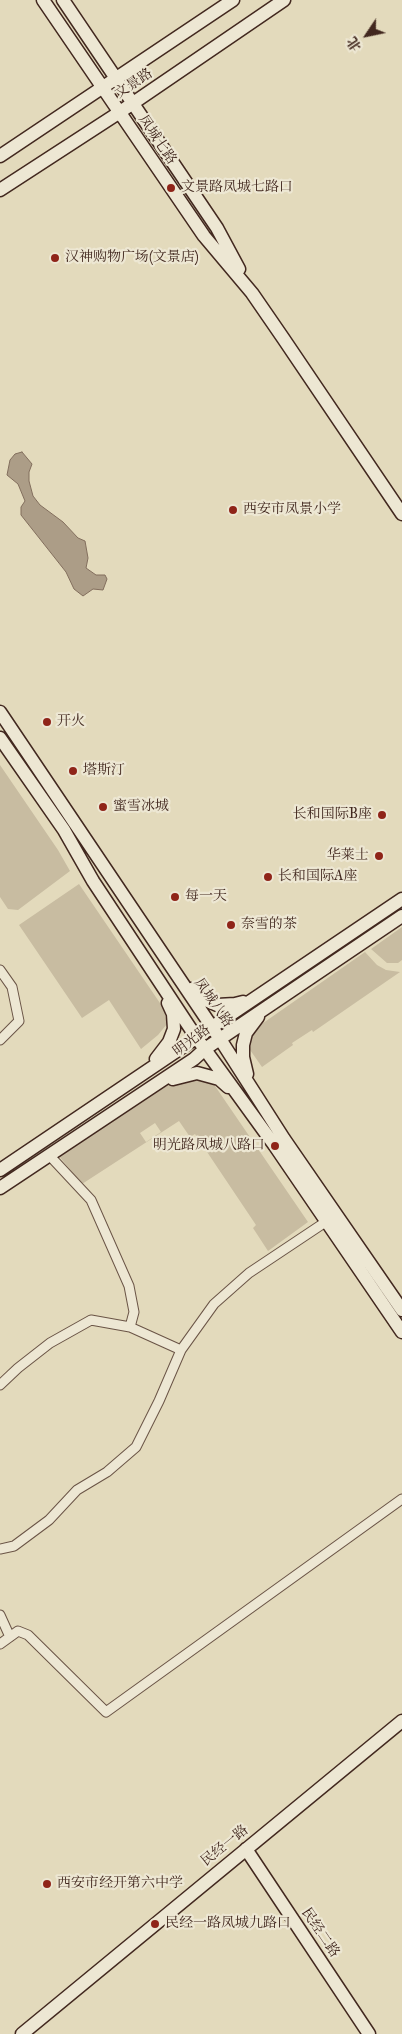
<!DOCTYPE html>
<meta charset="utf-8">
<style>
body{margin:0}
#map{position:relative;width:402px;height:2034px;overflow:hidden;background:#e3dabc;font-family:"IM FELL Great Primer","Noto Serif SC",serif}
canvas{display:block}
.north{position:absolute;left:342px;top:10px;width:50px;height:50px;-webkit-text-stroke:4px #ede7d3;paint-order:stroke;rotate:236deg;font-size:14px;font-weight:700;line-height:20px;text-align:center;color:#42281f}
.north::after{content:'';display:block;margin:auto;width:18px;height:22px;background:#42281f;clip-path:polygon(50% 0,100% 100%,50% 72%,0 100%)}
</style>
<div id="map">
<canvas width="402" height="2034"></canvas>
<div class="north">北</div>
</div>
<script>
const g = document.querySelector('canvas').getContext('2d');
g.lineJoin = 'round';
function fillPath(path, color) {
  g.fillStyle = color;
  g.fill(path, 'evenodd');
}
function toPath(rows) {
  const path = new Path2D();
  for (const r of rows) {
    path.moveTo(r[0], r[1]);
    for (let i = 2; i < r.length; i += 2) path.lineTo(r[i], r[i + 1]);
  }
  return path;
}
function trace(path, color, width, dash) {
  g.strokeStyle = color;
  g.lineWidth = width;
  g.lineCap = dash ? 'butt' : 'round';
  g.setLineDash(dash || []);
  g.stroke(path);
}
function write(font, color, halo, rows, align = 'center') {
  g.font = font + ' "IM FELL Great Primer","Noto Serif SC",serif';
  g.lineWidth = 4.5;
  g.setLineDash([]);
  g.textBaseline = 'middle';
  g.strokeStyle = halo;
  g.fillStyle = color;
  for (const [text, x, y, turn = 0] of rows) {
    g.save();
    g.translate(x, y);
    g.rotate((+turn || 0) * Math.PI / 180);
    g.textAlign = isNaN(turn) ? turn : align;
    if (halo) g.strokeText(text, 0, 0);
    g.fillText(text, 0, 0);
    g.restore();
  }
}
const green = toPath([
 [0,765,58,850,70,871,18,910,8,909,0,897],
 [79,884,164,1009,167,1024,158,1035,141,1049,109,1000,82,1018,19,925],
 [402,927,402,960,398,963,387,963,371,949],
 [365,952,377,965,386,970,400,972,313,1032,312,1030,292,1043,293,1045,262,1067,248,1047,250,1037,256,1028],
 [203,1072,215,1086,308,1222,268,1251,253,1228,256,1225,195,1134,190,1137,179,1121,82,1184,58,1155,176,1075],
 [155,1123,161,1132,146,1142,140,1133]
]);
const water = toPath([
 [22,452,32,464,29,472,29,481,33,496,40,505,63,522,78,538,85,541,88,558,86,568,96,575,105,575,107,579,103,590,93,589,83,596,74,589,66,572,21,515,21,507,25,501,18,484,7,475,10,460,15,454,22,452]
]);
const street = toPath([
 [0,970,12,987,19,1021,0,1040],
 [49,1155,91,1200,129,1286,134,1312,130,1327],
 [0,1385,18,1368,50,1343,91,1320,130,1327,181,1350],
 [0,1549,14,1546,49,1520,77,1490,107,1472,136,1447,159,1401,181,1350,214,1304,249,1273,327,1221],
 [0,1615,10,1637],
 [0,1644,18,1631,28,1635,106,1712,402,1499]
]);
const secondary = toPath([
 [43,0,204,236,252,293,283,338,402,514],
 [63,0,217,228,239,269],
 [0,156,233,0],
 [0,190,120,112,284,0],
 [0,712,220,1039,284,1139,402,1310],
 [0,738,64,830,93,881,196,1037,275,1146,402,1332],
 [191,989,201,998,217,1005,235,1004,243,1002],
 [156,1059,169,1042,174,1029,173,1014,168,1003],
 [247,1074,243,1057,243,1045,246,1033,258,1017],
 [173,1079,197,1073,219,1079,228,1087],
 [0,1170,402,899],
 [0,1188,194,1059,205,1049,402,916],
 [246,1849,369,2034],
 [22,2034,402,1721]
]);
const markers = [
 [171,188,5,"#8f2418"],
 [55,258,5,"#8f2418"],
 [233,510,5,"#8f2418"],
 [47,722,5,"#8f2418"],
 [73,771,5,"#8f2418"],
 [103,807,5,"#8f2418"],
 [382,815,5,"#8f2418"],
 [379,856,5,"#8f2418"],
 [268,877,5,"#8f2418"],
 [175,897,5,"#8f2418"],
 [231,925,5,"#8f2418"],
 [275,1146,5,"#8f2418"],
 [47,1884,5,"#8f2418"],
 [155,1924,5,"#8f2418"]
];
const streetNames = [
 ["文景路",134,84,-34],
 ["凤城七路",157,140,56],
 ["凤城八路",213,1003,55],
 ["明光路",192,1041,-37],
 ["民经一路",225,1846,-39],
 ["民经二路",320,1933,56]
];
const poiNames = [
 ["文景路凤城七路口",181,188],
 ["汉神购物广场(文景店)",65,258],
 ["西安市凤景小学",243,510],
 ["开火",57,722],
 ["塔斯汀",83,771],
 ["蜜雪冰城",113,807],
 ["长和国际B座",372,815,"right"],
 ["华莱士",369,856,"right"],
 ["长和国际A座",278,877],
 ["每一天",185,897],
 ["奈雪的茶",241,925],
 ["明光路凤城八路口",265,1146,"right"],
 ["西安市经开第六中学",57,1884],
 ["民经一路凤城九路口",165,1924]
];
fillPath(green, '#c8bca1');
fillPath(water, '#ac9d87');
trace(water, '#826e5d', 1);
trace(street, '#6a5446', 11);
trace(secondary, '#42281f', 15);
trace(street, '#ede7d3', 9);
trace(secondary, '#ede7d3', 12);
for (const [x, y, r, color] of markers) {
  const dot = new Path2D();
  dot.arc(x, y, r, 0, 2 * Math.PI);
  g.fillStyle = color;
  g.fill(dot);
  trace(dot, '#ede7d3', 2);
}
write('14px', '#42281f', '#ede7d3', streetNames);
write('14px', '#42281f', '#ede7d3', poiNames, 'left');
</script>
